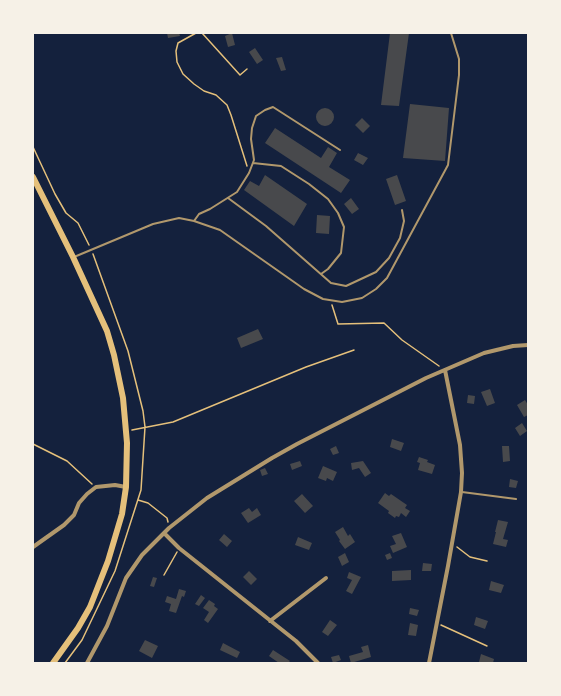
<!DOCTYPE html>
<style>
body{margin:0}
#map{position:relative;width:561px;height:696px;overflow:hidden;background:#14213d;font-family:"Roboto Serif",serif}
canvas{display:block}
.frame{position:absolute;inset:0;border:34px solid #f6f1e7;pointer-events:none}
</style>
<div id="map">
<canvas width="561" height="696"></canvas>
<div class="frame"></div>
</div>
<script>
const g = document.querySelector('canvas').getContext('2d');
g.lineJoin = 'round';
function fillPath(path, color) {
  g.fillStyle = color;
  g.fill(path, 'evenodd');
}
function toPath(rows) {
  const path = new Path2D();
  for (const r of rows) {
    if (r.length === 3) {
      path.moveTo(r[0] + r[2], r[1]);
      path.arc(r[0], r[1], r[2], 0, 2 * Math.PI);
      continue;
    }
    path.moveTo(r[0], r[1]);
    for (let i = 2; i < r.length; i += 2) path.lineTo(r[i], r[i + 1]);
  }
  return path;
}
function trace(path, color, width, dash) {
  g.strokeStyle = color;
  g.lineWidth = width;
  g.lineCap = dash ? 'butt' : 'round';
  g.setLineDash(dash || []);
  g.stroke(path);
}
const building = toPath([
 [167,33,179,33,180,36,168,38],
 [232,33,235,45,228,47,225,36],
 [390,33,409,33,399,106,381,105],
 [255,48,263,60,257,64,249,52],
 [282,57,286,70,281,71,276,58],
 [410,104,449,108,445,161,403,158],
 [325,117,9],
 [362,118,370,126,363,133,355,125],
 [275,128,321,158,328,147,337,153,329,167,350,180,341,193,265,143],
 [358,153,368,158,363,165,354,160],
 [265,175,307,204,294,226,244,190,250,181,259,186],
 [397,175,406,201,395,205,386,179],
 [351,198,359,209,352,214,344,204],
 [317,215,330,216,329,234,316,233],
 [258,329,263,339,241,348,237,338],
 [490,389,495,403,487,406,481,392],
 [468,395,475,396,474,404,467,403],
 [525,400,528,405,528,415,524,417,517,405],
 [522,423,527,431,520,436,515,428],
 [392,439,404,443,401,451,390,447],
 [336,446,339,453,333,455,330,449],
 [502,446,509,446,510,461,503,462],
 [419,457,428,460,427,462,435,465,432,474,418,470,420,463,417,462],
 [300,461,302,466,292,470,290,464],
 [363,461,371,473,365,477,359,468,352,470,351,463],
 [323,466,337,472,333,481,327,478,326,481,318,478],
 [265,468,268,474,262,476,260,470],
 [510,479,518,481,516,488,509,487],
 [385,493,389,496,391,494,407,505,405,508,410,511,406,517,401,513,399,517,396,516,395,518,388,513,389,511,378,503],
 [302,494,313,506,305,513,294,501],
 [249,508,252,512,257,508,261,515,248,523,241,513],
 [498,520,508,522,503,539,508,540,506,547,493,544,496,532,495,532],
 [343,527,348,536,350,534,355,542,345,549,339,541,340,540,335,532],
 [401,533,407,547,393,553,390,546,396,544,392,536],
 [224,534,232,541,227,547,219,540],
 [298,537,312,543,309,550,295,545],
 [345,553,349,562,342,566,338,557],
 [390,553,392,558,387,560,385,555],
 [423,563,432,564,431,571,422,571],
 [411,570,411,580,392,581,392,571],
 [249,571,257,579,251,585,243,577],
 [349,572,361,577,352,594,346,591,352,580,347,578],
 [153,577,157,578,154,587,150,586],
 [491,581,504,585,501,593,489,590],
 [179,589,186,591,184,597,182,596,176,613,169,611,171,604,165,602,167,596,176,599],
 [201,595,205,598,199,606,195,604],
 [209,600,215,604,214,606,218,609,208,623,204,620,209,612,203,608],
 [410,608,419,610,417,616,409,614],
 [476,617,488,621,485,629,474,625],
 [330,620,337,625,328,636,322,632],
 [410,623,418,625,416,636,408,635],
 [145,640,158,646,152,658,139,651],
 [223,643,240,652,237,658,220,650],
 [368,645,371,657,351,663,349,656,363,652,361,647],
 [273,650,290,661,288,663,279,663,269,656],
 [481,654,494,659,493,663,479,662],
 [339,655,341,660,333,663,331,657]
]);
const path = toPath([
 [196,33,178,43,176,51,177,62,183,74,194,84,204,91,216,95,227,105,231,115,247,166],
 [202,33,240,75,247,69],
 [33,147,55,194,66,213,78,223,89,245],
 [332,305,338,324,384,323,402,340,439,366],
 [132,430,173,422,306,367,354,350],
 [33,444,67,461,92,484],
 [138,500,148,503,167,518,168,522],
 [457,547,470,557,487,561],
 [164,575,177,552],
 [441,625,487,646],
 [65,663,82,640,115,571,141,490,145,427,143,411,128,351,93,254]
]);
const service = toPath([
 [253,163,281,166,309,184,328,199,338,213,344,227,341,253,328,269,321,274],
 [228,198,266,226,331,283,346,286,376,272,389,258,400,238,404,221,402,210],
 [194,221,199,214,210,209,237,192,249,173,254,160,251,139,252,128,256,116,265,110,273,107,340,150],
 [74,257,153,224,179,218,194,221,220,230,304,289,323,299,342,302,362,298,376,289,387,278,448,165,459,75,459,59,451,33],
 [462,492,516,499]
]);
const minor = toPath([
 [164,533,179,548,296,641,318,663],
 [33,547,64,525,74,515,79,503,87,494,96,487,115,485,126,487],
 [270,621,326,578],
 [87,663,107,626,126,578,142,555,169,528,207,498,272,458,297,444,426,378,484,353,513,346,528,345],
 [429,663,448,566,461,492,462,473,460,445,445,370]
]);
const secondary = toPath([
 [33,177,73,257,107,331,114,355,123,398,127,443,126,487,122,514,108,561,90,607,78,628,53,663]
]);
fillPath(building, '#48494c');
trace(path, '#e5c07b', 1.5);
trace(service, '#b1986c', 2);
trace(minor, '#b1986c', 4);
trace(secondary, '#e5c07b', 6);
</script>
